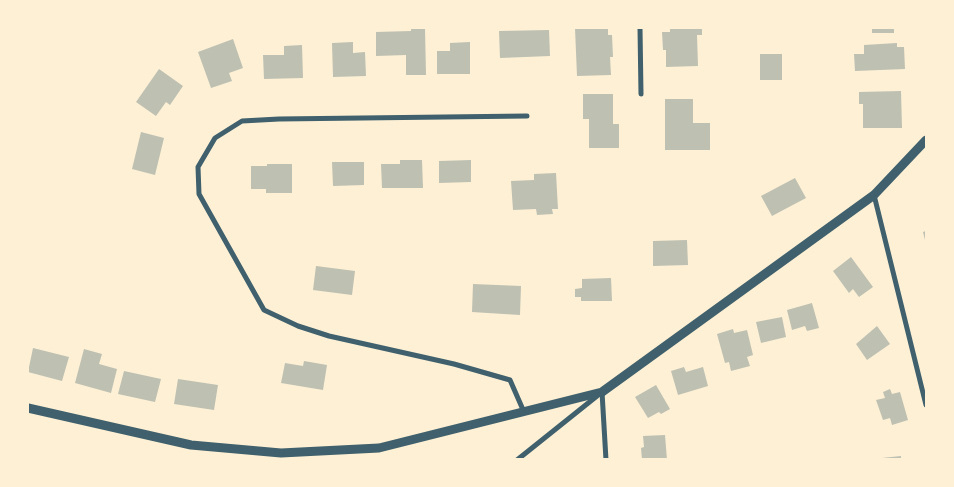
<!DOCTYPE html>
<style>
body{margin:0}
#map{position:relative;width:954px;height:487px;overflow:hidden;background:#fdf0d5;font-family:Raleway,sans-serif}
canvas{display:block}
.frame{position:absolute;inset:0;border:29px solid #fdf0d5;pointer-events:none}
</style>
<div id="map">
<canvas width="954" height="487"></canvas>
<div class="frame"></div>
</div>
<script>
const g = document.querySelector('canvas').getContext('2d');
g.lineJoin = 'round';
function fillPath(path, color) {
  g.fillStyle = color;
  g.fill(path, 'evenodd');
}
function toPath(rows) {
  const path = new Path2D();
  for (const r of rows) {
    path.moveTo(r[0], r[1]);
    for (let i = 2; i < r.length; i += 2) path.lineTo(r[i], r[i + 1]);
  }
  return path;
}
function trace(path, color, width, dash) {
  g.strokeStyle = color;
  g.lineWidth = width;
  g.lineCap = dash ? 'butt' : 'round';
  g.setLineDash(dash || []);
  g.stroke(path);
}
const building = toPath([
 [411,28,425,28,426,75,406,75,406,55,376,56,376,32,411,31],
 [575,28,608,28,608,35,612,35,613,57,610,57,611,75,577,76],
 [670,28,702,28,702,35,697,35,698,66,666,67,666,50,663,50,662,32,670,32],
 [872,28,894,28,894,33,872,33],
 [549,30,550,56,500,58,499,31],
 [233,39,243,68,229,73,232,81,211,88,198,52],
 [353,42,353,53,365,52,366,76,333,77,332,43],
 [470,42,470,74,437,74,437,51,450,51,450,43],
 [897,43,897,47,904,47,905,69,855,71,854,54,864,54,864,45],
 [302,45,303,78,264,79,263,55,284,55,284,46],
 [760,54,782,54,782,80,760,80],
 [159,69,183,86,170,105,166,102,156,116,136,102],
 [901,91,902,128,863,128,863,104,859,104,859,92],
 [583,94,613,94,613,124,619,124,619,148,589,148,589,119,583,119],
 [665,99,693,99,693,123,710,123,710,150,665,150],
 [141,132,164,138,155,175,132,169],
 [400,160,422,160,423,188,382,188,381,164,400,164],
 [471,160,471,182,439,183,439,161],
 [332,162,364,162,364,185,333,186],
 [267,164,292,164,292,193,266,193,266,189,251,189,251,166,267,166],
 [556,173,558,209,552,209,553,214,537,215,536,209,513,210,511,181,534,180,534,174],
 [795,178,806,198,772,216,761,196],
 [926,231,926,244,923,232],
 [687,240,688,265,653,266,653,241],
 [851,257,873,287,859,297,853,289,849,293,833,271],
 [316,266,355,271,352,295,313,290],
 [611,278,612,301,581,301,581,297,575,297,575,289,582,288,582,279],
 [473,284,521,286,520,315,472,312],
 [812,303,819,328,807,331,805,326,792,330,787,310],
 [782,317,786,337,761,343,756,322],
 [877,326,890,344,867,360,856,344],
 [733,329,734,333,747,330,753,355,747,357,750,366,731,371,729,362,725,363,717,334],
 [33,348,69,357,62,381,28,372],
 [84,349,102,354,99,364,117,369,111,393,75,383],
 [304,361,327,365,323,390,281,383,285,363,303,366],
 [684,367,686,372,703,367,708,386,678,395,671,371],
 [124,371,161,379,155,402,118,394],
 [178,379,218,385,214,410,174,404],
 [656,385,670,409,661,414,659,412,648,418,635,397],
 [890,389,892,394,900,392,908,420,892,425,890,418,883,420,876,400,885,398,883,392],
 [665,435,667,460,642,460,641,448,644,447,643,436],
 [901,456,901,460,882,460,882,458]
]);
const minor = toPath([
 [640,28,641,94],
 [874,195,926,405],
 [602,392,606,460],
 [524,412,510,380,454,364,329,336,298,326,264,310,199,194,198,167,215,138,242,121,279,119,527,116],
 [517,460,597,396]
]);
const tertiary = toPath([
 [28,408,191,445,281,453,379,448,602,392,874,195,926,140]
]);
fillPath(building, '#bec0b2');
trace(minor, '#3f606c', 5);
trace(tertiary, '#3f606c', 9);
</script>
